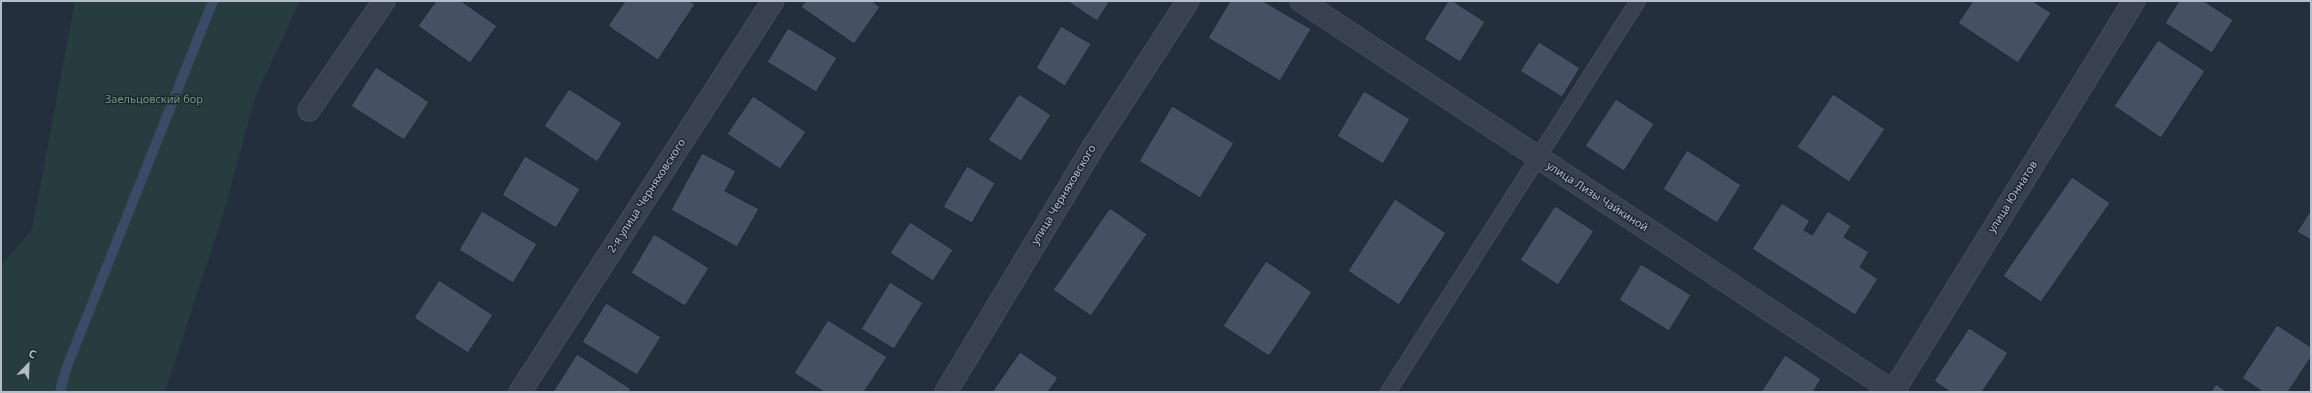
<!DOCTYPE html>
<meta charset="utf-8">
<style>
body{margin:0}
#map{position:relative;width:2312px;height:393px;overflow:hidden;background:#242f3e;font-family:"Noto Sans",sans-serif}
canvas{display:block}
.frame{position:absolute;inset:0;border:2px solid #b4bcc9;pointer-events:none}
.north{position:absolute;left:8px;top:345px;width:40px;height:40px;-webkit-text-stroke:3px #1d2633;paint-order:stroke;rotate:23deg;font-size:11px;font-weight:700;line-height:16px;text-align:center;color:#b4bcc9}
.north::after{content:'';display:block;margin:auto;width:14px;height:18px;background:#b4bcc9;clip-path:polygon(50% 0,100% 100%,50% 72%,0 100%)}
</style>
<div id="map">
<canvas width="2312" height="393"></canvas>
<div class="frame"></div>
<div class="north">С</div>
</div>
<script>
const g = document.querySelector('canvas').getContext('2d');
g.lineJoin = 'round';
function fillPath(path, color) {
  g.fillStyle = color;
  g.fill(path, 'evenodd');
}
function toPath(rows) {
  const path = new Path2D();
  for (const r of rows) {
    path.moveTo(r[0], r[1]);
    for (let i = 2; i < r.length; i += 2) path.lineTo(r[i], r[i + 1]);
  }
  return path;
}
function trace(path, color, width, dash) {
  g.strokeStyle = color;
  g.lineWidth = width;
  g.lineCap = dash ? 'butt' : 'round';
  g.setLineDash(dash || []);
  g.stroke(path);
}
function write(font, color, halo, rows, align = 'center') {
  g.font = font + ' "Noto Sans",sans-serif';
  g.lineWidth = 3;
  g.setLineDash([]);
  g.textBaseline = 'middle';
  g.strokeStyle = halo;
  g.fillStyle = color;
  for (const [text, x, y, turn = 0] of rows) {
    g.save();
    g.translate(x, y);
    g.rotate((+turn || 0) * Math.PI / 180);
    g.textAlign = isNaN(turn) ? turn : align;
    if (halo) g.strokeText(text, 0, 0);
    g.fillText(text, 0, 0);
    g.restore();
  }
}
const green = toPath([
 [75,1,300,1,255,97,223,215,165,392,1,392,1,265,32,230]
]);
const stream = toPath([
 [60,392,66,369,213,1]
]);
const building = toPath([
 [436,1,461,1,497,26,470,63,418,26,436,1],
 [625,1,689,1,695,4,658,60,608,26,625,1],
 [806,1,872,1,880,7,854,44,801,7,806,1],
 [1067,1,1110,1,1097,21,1067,1],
 [1230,1,1263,1,1311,29,1280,81,1208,38,1230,1],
 [1448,1,1453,1,1485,22,1460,62,1424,39,1448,1],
 [1973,1,2033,1,2051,13,2018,63,1958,23,1973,1],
 [2179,1,2204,1,2233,20,2212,53,2165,23,2179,1],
 [1061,26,1091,44,1065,86,1036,68,1061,26],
 [788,28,837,58,816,92,767,62,788,28],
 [2158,40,2205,71,2161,138,2114,106,2158,40],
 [1539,42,1580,68,1562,97,1520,71,1539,42],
 [376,67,429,102,404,140,351,106,376,67],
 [569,89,622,123,597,162,544,126,569,89],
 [1364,91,1410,119,1383,164,1337,136,1364,91],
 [1019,94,1051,115,1021,161,988,140,1019,94],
 [1833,94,1885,129,1849,182,1797,147,1833,94],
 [753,96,806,132,780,169,727,134,753,96],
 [1616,99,1654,124,1624,171,1585,146,1616,99],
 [1172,106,1234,143,1200,198,1139,161,1172,106],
 [1687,150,1741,185,1717,223,1663,189,1687,150],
 [702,153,736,171,725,191,759,209,737,247,671,210,702,153],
 [525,156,580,189,556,228,502,195,525,156],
 [967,166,995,183,972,223,943,207,967,166],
 [2072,177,2110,203,2041,302,2003,276,2072,177],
 [1395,199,1446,233,1399,305,1348,271,1395,199],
 [1782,203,1810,221,1804,230,1812,235,1828,211,1851,226,1844,237,1869,252,1860,267,1878,279,1855,315,1752,249,1782,203],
 [1555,206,1594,231,1558,285,1520,260,1555,206],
 [1110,208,1147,234,1091,316,1053,290,1110,208],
 [2311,210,2311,240,2297,232,2311,210],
 [482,211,537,244,513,283,459,250,482,211],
 [910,222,953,250,933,281,890,253,910,222],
 [654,234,709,268,685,306,631,273,654,234],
 [1266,261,1312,292,1269,356,1223,326,1266,261],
 [1641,264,1691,295,1669,331,1619,300,1641,264],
 [439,280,493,315,468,353,414,318,439,280],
 [890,282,923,303,894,349,861,329,890,282],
 [606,303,661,337,637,375,582,342,606,303],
 [828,320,887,357,864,392,824,392,794,373,828,320],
 [2277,325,2311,347,2311,357,2288,392,2263,392,2242,378,2277,325],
 [1969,328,2008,353,1982,392,1950,392,1934,381,1969,328],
 [1020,352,1058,378,1048,392,992,392,1020,352],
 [577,354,631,389,629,392,553,392,577,354],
 [1785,355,1821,379,1813,392,1761,392,1785,355],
 [2216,384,2227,392,2211,392,2216,384]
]);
const lane = toPath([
 [1388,392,1638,1]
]);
const street = toPath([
 [1301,1,1894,392],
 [309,110,384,1],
 [520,392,773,1],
 [946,392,1095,144,1188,1],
 [1893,392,2134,1]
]);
const parkNames = [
 ["Заельцовский бор",154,100]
];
const streetNames = [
 ["улица Черняховского",1064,195,-59],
 ["2-я улица Черняховского",647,196,-57],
 ["улица Лизы Чайкиной",1597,197,33],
 ["улица Юннатов",2013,197,-58]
];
fillPath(green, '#263c3f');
trace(stream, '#394c67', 10);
fillPath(building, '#455162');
trace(building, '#1f2835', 1);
trace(lane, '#565f6c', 16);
trace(street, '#565f6c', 23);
trace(lane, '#38414e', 15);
trace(street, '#38414e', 22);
write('11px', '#6b9a76', '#1d2633', parkNames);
write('11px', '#b4bcc9', '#1d2633', streetNames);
</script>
